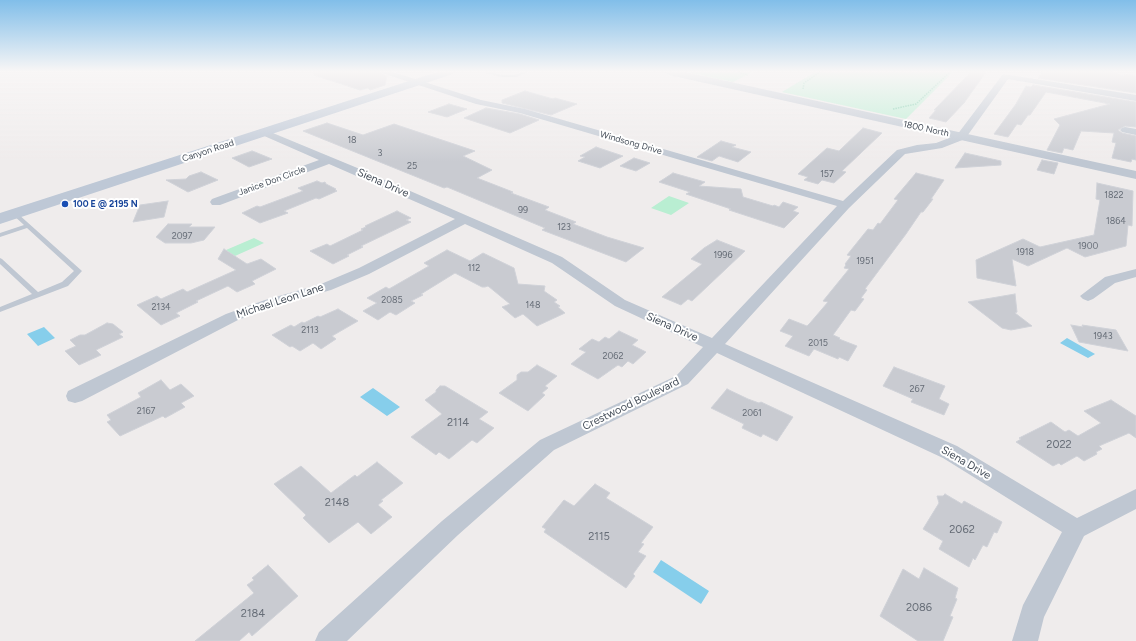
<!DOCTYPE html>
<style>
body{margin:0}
canvas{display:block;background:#efecec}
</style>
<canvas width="1136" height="641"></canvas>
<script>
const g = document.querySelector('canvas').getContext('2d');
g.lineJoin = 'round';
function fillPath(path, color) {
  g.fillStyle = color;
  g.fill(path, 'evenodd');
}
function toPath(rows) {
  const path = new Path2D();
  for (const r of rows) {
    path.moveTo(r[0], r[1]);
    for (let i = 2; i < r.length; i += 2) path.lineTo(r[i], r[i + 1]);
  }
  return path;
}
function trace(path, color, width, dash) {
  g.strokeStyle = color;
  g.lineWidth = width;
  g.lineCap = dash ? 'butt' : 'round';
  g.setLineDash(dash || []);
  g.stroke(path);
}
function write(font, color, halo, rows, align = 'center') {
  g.font = font + ' Figtree,sans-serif';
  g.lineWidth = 4;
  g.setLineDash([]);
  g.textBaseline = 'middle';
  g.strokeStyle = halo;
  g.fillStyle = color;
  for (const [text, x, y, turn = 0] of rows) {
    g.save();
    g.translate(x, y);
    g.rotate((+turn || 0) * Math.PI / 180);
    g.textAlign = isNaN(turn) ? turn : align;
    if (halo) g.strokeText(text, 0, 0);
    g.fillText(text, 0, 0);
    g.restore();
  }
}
const green = toPath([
 [687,72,753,72,733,82],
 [815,72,953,72,906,119,782,92],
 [669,196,689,203,671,215,651,208],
 [254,238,264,243,235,256,226,250]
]);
const water = toPath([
 [44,327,55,338,38,346,27,334],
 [1067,338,1095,354,1088,358,1060,343],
 [373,388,400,407,387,416,360,397],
 [661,560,709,591,701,604,653,572]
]);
const building = toPath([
 [314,72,378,72,387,76,385,85,370,90,368,88,360,90,314,75,314,72],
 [971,72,986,72,964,103,946,122,929,118,936,110,934,110,971,72],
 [1042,72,1112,72,1124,76,1124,74,1136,76,1136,93,1038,78,1042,72],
 [1033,85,1136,102,1136,127,1125,126,1118,130,1122,133,1136,136,1136,160,1132,159,1131,162,1112,158,1116,143,1112,142,1114,133,1081,131,1073,150,1064,148,1062,153,1047,150,1060,125,1054,119,1110,104,1046,92,1030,115,1028,115,1021,125,1017,124,1008,137,994,134,1016,104,1026,86,1031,87,1033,85],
 [525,91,553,99,555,98,577,104,551,115,502,103,502,100,525,91],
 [449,104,467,109,447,117,428,112,449,104],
 [486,108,520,114,539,120,510,133,464,118,486,108],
 [327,123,363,135,394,124,475,151,463,156,492,170,477,178,513,192,511,193,549,207,545,210,576,222,573,224,607,237,644,248,626,262,542,230,545,228,447,187,444,188,303,131,327,123],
 [863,128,882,133,842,171,846,172,834,183,822,180,818,184,804,180,808,177,798,174,827,148,839,151,863,128],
 [721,141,736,145,732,147,751,152,738,162,719,156,712,161,697,157,721,141],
 [596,147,623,156,600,168,578,161,585,157,580,156,596,147],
 [252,151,255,152,272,159,249,167,232,158,252,151],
 [965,153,1001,161,1001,165,955,168,965,153],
 [634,158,650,163,636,171,620,166,634,158],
 [1042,160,1058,163,1054,174,1037,170,1042,160],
 [201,172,218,180,188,192,166,180,186,179,189,176,201,172],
 [673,173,705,182,699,186,741,189,743,197,773,206,774,205,779,207,783,202,798,207,793,211,799,213,784,228,729,210,731,209,686,194,690,192,659,182,673,173],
 [916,173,944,180,931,199,933,199,923,212,921,212,906,234,865,289,867,290,861,298,864,299,855,311,851,310,833,335,840,338,839,339,857,346,848,361,839,357,838,359,814,349,809,356,785,346,793,336,780,331,789,319,807,326,810,323,828,302,823,301,849,269,844,268,846,265,845,264,851,256,847,255,868,229,873,230,878,223,880,224,898,200,894,199,916,173],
 [317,181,322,183,325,182,326,184,336,189,335,190,337,191,319,199,316,198,284,211,288,213,260,223,242,213,257,206,260,207,303,191,298,188,317,181],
 [1097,183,1133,191,1132,226,1128,225,1126,246,1085,257,1067,248,1028,266,1012,259,1016,286,977,278,976,260,1023,239,1040,247,1094,235,1100,200,1096,199,1097,183],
 [168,201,164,217,133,222,140,205,168,201],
 [397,211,411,218,406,220,411,222,361,246,363,247,347,255,349,256,333,264,310,251,327,244,330,246,363,230,361,229,366,227,365,226,397,211],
 [168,224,192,224,189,227,215,227,204,240,191,243,165,243,156,237,168,224],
 [717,240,745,251,692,301,688,299,681,305,662,297,702,264,691,259,704,248,717,240],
 [224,249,247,264,261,259,276,269,252,281,255,284,237,292,228,286,196,301,198,302,176,313,180,316,161,325,137,305,157,296,161,299,183,289,187,292,236,270,218,259,224,249],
 [447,250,470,261,483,253,514,268,518,284,545,286,544,291,557,300,554,302,560,306,558,307,565,313,537,326,523,314,515,318,502,307,510,304,488,286,485,287,482,287,455,273,421,294,423,295,411,301,415,303,396,315,390,312,378,320,363,311,377,303,367,298,386,287,389,289,429,266,424,263,447,250],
 [1015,294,1017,312,1015,313,1032,326,1011,330,1002,328,968,302,1015,294],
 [338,309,358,321,332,336,336,339,321,349,313,343,300,351,292,346,290,347,272,335,291,325,294,327,302,322,304,323,318,316,320,317,338,309],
 [107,323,113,324,123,332,119,334,123,337,96,350,101,355,79,365,65,351,76,346,70,340,80,335,85,335,107,323],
 [1071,325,1083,327,1082,325,1116,330,1128,351,1079,342,1071,325],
 [619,331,638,340,632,345,646,352,633,364,628,361,622,367,618,365,598,379,571,364,586,352,579,349,592,339,599,342,605,337,609,339,619,331],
 [537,365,557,376,545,386,548,388,542,393,545,395,528,411,499,393,517,380,517,375,521,372,528,372,537,365],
 [894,367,945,386,939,399,949,404,944,415,911,402,913,399,883,386,894,367],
 [161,380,170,390,181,384,194,396,181,403,185,407,165,418,163,416,120,436,107,422,111,420,107,415,141,397,138,393,161,380],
 [440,386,445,386,488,412,479,419,494,428,477,443,472,440,449,459,439,452,436,455,411,437,442,414,425,400,436,392,436,390,440,386],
 [727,389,748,399,759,403,761,402,793,417,777,441,763,434,761,437,742,428,744,424,711,408,727,389],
 [1111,400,1136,416,1136,438,1129,433,1099,446,1102,449,1096,452,1097,454,1084,461,1077,456,1061,465,1059,463,1053,466,1016,442,1021,439,1019,438,1051,422,1065,432,1069,430,1078,436,1101,423,1084,411,1111,400],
 [377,462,403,483,381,500,383,501,378,505,392,517,371,534,358,522,329,543,303,518,306,515,274,484,301,466,331,493,355,475,357,477,377,462],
 [595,484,610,493,606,498,653,527,641,543,644,544,638,552,646,556,633,574,635,576,626,588,544,532,546,529,542,527,564,500,574,506,595,484],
 [945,494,962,504,964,501,1002,522,997,533,994,532,987,547,983,545,975,560,973,558,969,567,939,549,943,541,923,529,939,503,937,496,943,496,945,494],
 [268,565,298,596,252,636,249,632,239,641,195,641,254,593,247,585,254,580,252,578,268,565],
 [924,568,958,588,955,598,957,599,950,616,953,617,943,641,918,641,880,616,903,569,919,579,924,568]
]);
const path = toPath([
 [738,72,748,75],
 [803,89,804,83,820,72],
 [893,109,916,104,950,72]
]);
const service = toPath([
 [479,72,490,72,502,75,515,75,521,72,528,72,516,77,502,77,479,72],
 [15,212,17,213,82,271,68,286,0,312,0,307,32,294,0,264,0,258,2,259,38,292,62,282,74,271,27,228,0,237,0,233,24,225,12,214,15,212]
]);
const minor = toPath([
 [379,72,393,72,481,100,525,109,843,201,897,150,917,145,936,143,957,135,1003,74,1136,95,1136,101,1008,79,965,139,942,148,905,154,849,208,725,344,957,446,1077,518,1136,489,1136,509,1084,536,1044,617,1038,641,1012,641,1023,605,1062,532,943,458,717,353,688,384,554,450,458,535,347,641,315,641,319,632,442,521,540,440,676,376,703,347,615,306,552,263,465,224,369,274,331,290,275,306,238,320,82,401,75,403,68,401,66,396,68,391,226,314,265,300,321,284,359,268,455,219,329,164,220,205,212,205,210,202,212,199,319,160,262,135,260,133,262,131,268,131,355,167,562,257,625,300,712,338,837,206,520,113,476,104,379,72],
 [1125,127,1136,129,1136,135,1122,132,1120,130,1122,128,1125,127],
 [1136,269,1136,277,1115,283,1093,299,1088,301,1083,299,1080,296,1105,277,1136,269]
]);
const tertiary = toPath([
 [664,72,685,72,1136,171,1136,179,669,75,664,72]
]);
const secondary = toPath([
 [437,72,454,72,453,74,0,224,0,213,437,72]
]);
const markers = [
 [65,204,4,"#1a4fb4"]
];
const farStreetnames = [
 ["1800 North",926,129,12],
 ["Windsong Drive",631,143,16],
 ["Canyon Road",208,151,-18],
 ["Janice Don Circle",272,181,-20]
];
const numberNames = [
 ["18",352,140],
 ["3",380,153],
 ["25",412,166],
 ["157",827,174],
 ["1822",1114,195],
 ["99",523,210],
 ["1864",1116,221],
 ["123",564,227],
 ["2097",182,236],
 ["1900",1088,246],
 ["1918",1025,252],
 ["1996",723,255],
 ["1951",865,261],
 ["112",474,268],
 ["2085",392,300],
 ["148",533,305],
 ["2134",161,307],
 ["2113",310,330],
 ["1943",1103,336],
 ["2015",818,343],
 ["2062",613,356],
 ["267",917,389],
 ["2167",146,411],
 ["2061",752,413]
];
const farTransitnames = [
 ["100 E @ 2195 N",73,204]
];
const streetNames = [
 ["Siena Drive",383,183,24],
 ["Michael Leon Lane",280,301,-18],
 ["Siena Drive",672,327,24],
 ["Crestwood Boulevard",631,404,-26],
 ["Siena Drive",966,463,30]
];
const nearNumbernames = [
 ["2114",458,423],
 ["2022",1059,445],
 ["2148",337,503],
 ["2062",962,530],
 ["2115",599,537],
 ["2086",919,608],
 ["2184",253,614]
];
fillPath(green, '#b9eed2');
fillPath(water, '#86ceeb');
fillPath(building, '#c9cbd1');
trace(building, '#d0d2d8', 1);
trace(path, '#72cba6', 1.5, [1.5, 1]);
fillPath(service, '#bfc7d2');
fillPath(minor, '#bfc7d2');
fillPath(tertiary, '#bfc7d2');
fillPath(secondary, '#bec8d6');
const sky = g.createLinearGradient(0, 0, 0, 162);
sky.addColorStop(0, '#81bee9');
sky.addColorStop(0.44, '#f8f6f6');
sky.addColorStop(1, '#f8f6f600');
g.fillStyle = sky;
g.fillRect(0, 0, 1136, 162);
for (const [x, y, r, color] of markers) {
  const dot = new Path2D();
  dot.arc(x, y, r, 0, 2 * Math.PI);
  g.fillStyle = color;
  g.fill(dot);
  trace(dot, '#fff', 1.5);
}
write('9px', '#454e59', '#fff', farStreetnames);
write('9px', '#666d77', null, numberNames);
write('bold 9px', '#164399', '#fff', farTransitnames, 'left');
write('11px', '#454e59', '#fff', streetNames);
write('11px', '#666d77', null, nearNumbernames);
</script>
